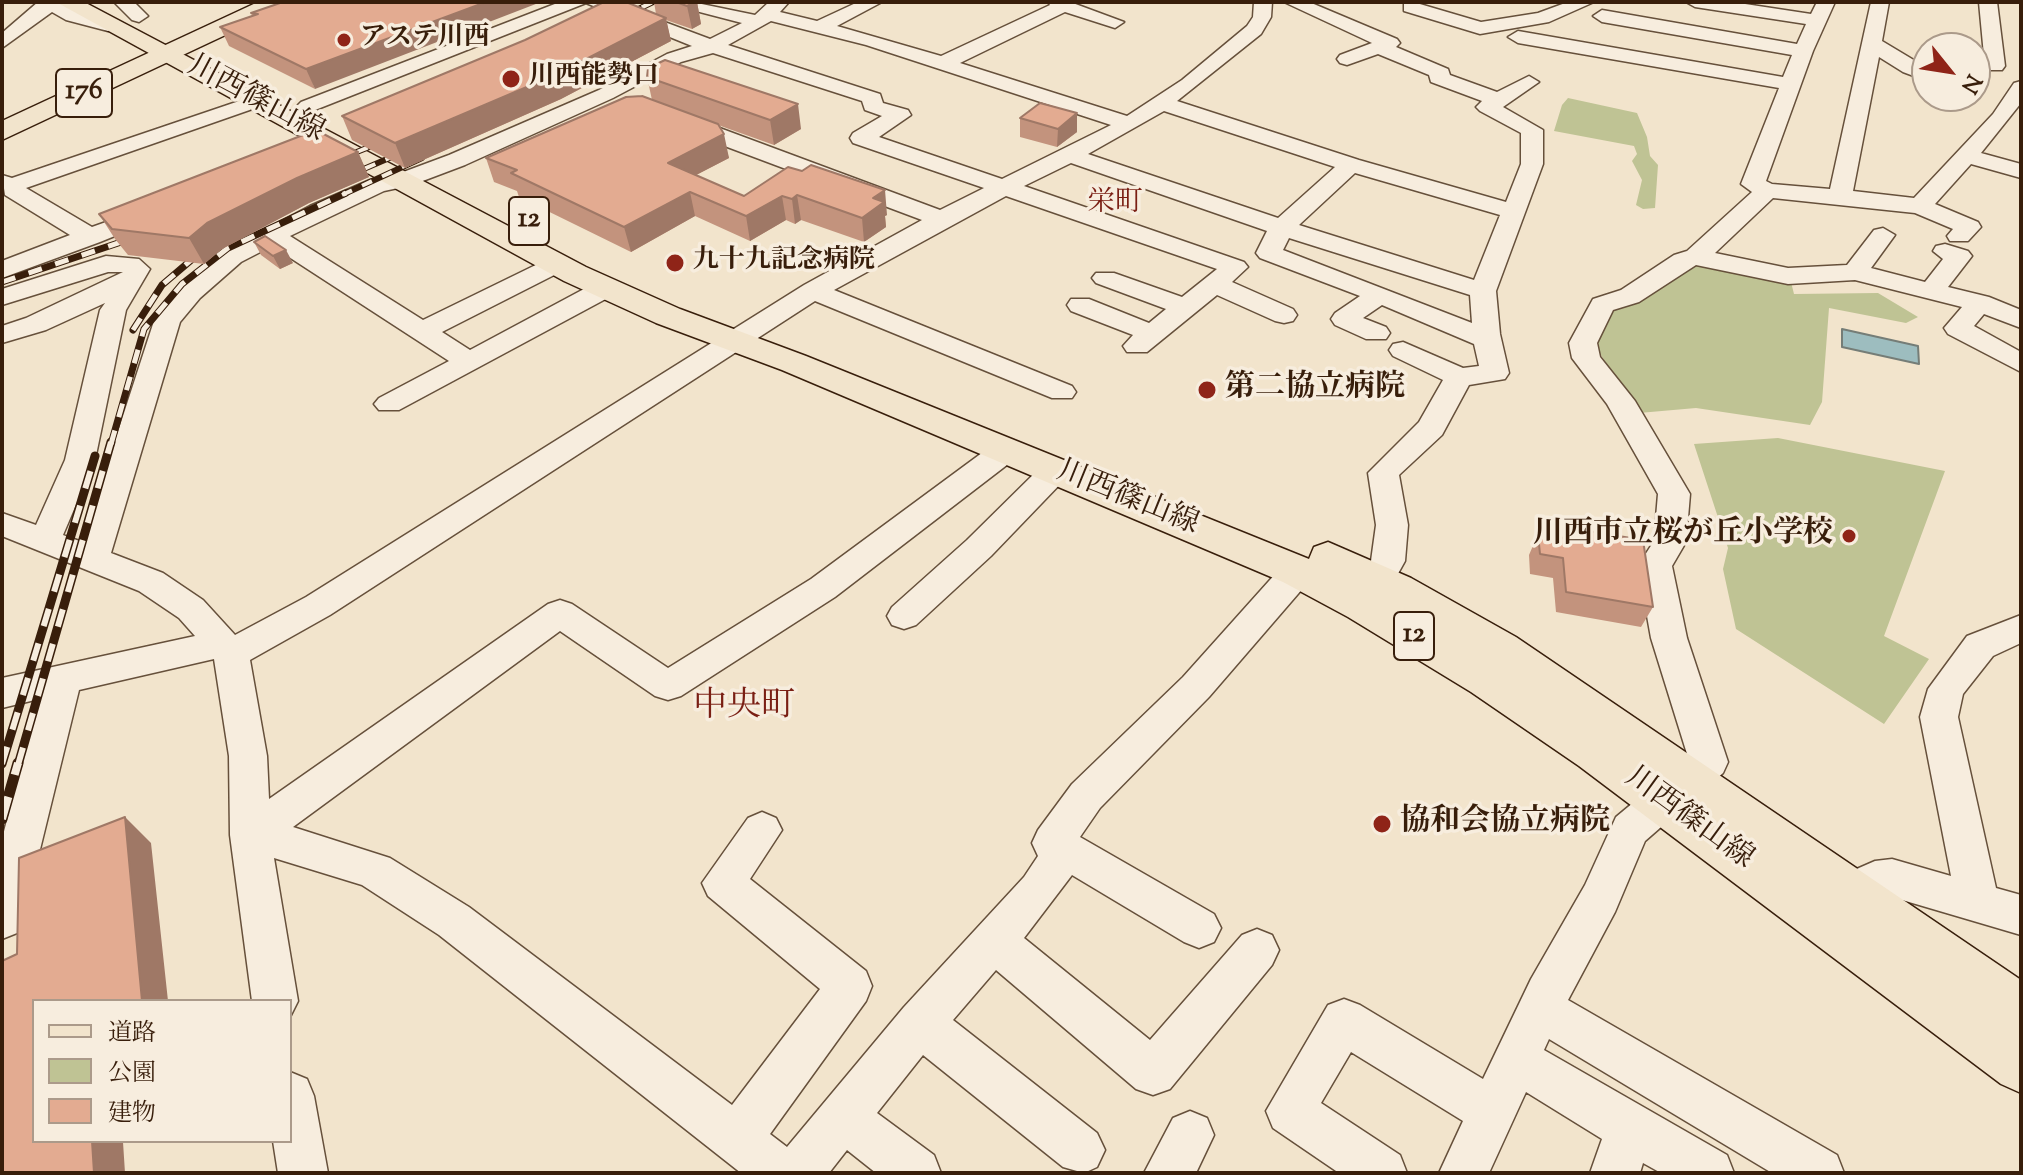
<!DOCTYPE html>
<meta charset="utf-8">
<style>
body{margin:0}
#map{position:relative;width:2023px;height:1175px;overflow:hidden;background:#f2e4cc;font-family:"Sorts Mill Goudy","Noto Serif JP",serif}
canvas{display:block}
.frame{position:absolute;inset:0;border:4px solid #381e0b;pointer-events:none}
.legend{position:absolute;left:32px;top:999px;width:260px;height:144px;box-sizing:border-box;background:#f7edde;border:2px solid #ab9a8a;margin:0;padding:10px 14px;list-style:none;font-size:24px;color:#381e0b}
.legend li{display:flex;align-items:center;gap:16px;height:40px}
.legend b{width:40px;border:2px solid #ab9a8a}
.north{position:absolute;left:1911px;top:32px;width:80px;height:80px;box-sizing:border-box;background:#f7edde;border:2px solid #ab9a8a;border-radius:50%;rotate:120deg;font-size:22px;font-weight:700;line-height:32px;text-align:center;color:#381e0b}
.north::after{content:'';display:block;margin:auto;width:28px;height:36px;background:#8f2418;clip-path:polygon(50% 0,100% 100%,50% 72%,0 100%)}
</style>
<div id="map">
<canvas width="2023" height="1175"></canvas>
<div class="frame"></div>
<ul class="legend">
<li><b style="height:10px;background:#f2e4cc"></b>道路</li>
<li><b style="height:22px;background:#bfc394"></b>公園</li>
<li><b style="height:22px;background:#e3ab91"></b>建物</li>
</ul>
<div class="north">N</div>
</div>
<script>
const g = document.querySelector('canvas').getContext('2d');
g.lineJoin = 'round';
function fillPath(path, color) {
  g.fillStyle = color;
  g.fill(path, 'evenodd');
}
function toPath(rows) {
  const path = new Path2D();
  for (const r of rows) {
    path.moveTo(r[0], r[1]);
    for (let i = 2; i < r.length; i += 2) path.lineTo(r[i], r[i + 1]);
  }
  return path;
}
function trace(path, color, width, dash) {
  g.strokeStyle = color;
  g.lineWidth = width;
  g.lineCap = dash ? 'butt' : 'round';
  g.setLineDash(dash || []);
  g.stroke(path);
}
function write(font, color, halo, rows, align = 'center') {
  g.font = font + ' "Sorts Mill Goudy","Noto Serif JP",serif';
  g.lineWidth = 7;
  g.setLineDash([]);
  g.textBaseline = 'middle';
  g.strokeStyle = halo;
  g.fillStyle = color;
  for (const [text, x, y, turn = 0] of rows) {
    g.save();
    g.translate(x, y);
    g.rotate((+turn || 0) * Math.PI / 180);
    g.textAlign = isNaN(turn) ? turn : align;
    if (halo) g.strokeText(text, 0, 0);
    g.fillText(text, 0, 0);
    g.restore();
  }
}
const green = toPath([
 [1568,98,1637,113,1647,137,1650,156,1658,165,1655,208,1643,209,1636,205,1642,180,1632,161,1637,154,1634,146,1554,131,1562,105],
 [1683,262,1790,278,1794,294,1878,293,1918,317,1906,323,1829,308,1822,402,1810,425,1696,408,1639,413,1595,346,1609,310],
 [1778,438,1945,471,1884,636,1929,659,1884,724,1736,629,1723,569,1728,548,1694,444]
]);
const water = toPath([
 [1842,329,1918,346,1919,364,1842,347,1842,329]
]);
const minor = toPath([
 [38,2,61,2,117,25,108,31,66,20,52,12,2,48,2,33,38,2],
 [114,2,134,2,148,16,139,22,132,20,114,2],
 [560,2,611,2,710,39,742,23,692,10,692,2,755,15,769,2,789,2,780,12,817,21,858,2,882,2,837,26,941,56,1050,5,1048,2,1070,2,1124,22,1115,28,1065,12,960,63,1127,116,1182,80,1247,26,1253,17,1254,2,1272,2,1271,17,1261,34,1177,101,1359,160,1506,202,1521,164,1521,133,1480,111,1476,107,1482,101,1431,82,1429,75,1378,54,1347,65,1340,63,1337,59,1340,55,1372,43,1284,2,1309,2,1397,39,1400,43,1396,47,1448,69,1450,75,1497,92,1529,76,1539,82,1503,107,1543,130,1543,164,1496,291,1500,334,1509,373,1505,379,1469,385,1442,435,1399,475,1408,525,1405,561,1375,615,1363,619,1351,615,1346,606,1371,561,1376,525,1368,473,1419,422,1443,380,1393,356,1389,350,1393,344,1403,342,1463,368,1479,366,1474,344,1382,305,1363,318,1386,327,1390,333,1386,339,1366,339,1335,325,1331,319,1335,313,1360,296,1260,258,1256,253,1267,231,1071,163,1024,186,1244,262,1248,267,1232,282,1293,309,1297,315,1293,321,1284,323,1275,321,1217,295,1147,352,1127,352,1123,346,1133,335,1071,311,1067,305,1071,299,1089,299,1149,323,1166,309,1096,283,1092,278,1096,273,1114,273,1182,297,1217,269,1006,196,834,290,1072,386,1076,392,1072,398,1052,398,815,301,330,615,250,660,267,756,269,799,548,604,560,600,572,604,668,668,811,579,994,444,1005,441,1016,444,1020,451,1016,458,835,597,681,696,668,700,655,696,560,631,293,827,390,858,469,907,732,1105,820,989,708,896,702,883,748,818,762,812,776,818,782,830,750,879,866,971,872,986,866,1001,770,1134,787,1147,904,1007,1024,877,1038,856,1032,843,1038,830,1072,784,1183,677,1286,562,1298,559,1310,562,1315,571,1310,580,1209,697,1100,808,1080,837,1214,914,1221,928,1214,942,1199,948,1184,942,1072,875,1024,938,1150,1040,1242,935,1257,929,1272,935,1279,950,1272,965,1170,1089,1153,1095,1136,1089,996,970,953,1020,1097,1133,1105,1150,1097,1167,1084,1173,1063,1167,923,1055,877,1113,934,1155,941,1173,876,1173,847,1150,829,1173,741,1173,439,935,362,885,274,858,298,1001,290,1017,290,1001,252,1001,230,835,229,756,214,659,79,690,23,919,17,933,2,939,2,839,39,699,2,708,2,678,195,636,179,618,139,591,2,536,2,513,36,525,65,460,100,310,105,303,46,330,2,343,2,326,26,318,123,272,108,272,2,305,2,289,106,256,139,259,150,269,126,310,95,460,63,535,82,542,154,321,182,286,223,252,310,206,370,180,398,174,449,155,599,90,667,54,692,46,586,3,315,110,308,112,297,106,301,102,560,2],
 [771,21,866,45,1111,125,1002,179,879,137,911,115,908,110,883,103,880,94,728,45,771,21],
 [713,53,862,101,865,110,882,116,853,133,850,138,853,143,984,188,940,210,690,117,674,117,671,122,674,127,922,220,804,285,306,597,235,635,203,600,163,573,111,553,180,322,200,298,241,262,272,246,449,361,379,398,374,404,379,410,399,410,615,294,619,288,606,280,597,282,470,350,442,332,566,269,570,264,566,259,548,259,423,320,290,236,384,191,412,185,465,165,613,98,681,62,713,53],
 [1164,111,1335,167,1278,218,1088,154,1164,111],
 [1355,173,1500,215,1474,280,1299,225,1355,173],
 [1289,238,1470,295,1472,323,1283,250,1289,238],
 [1413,2,1481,22,1538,13,1568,2,1594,2,1549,22,1480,34,1404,11,1404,3,1413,2],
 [1686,2,1732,2,1811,14,1817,2,1835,2,1813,51,1766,181,1772,184,1830,189,1871,2,1889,2,1882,41,1927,68,1927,81,1903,72,1879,57,1853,191,1914,198,1993,114,2014,83,2021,81,2021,103,1981,153,2021,164,2021,178,1971,164,1935,204,1978,222,1981,227,1968,241,1950,241,1947,236,1953,229,1915,213,1773,198,1715,253,1788,268,1847,265,1874,230,1883,228,1895,235,1871,268,1925,282,1943,259,1933,251,1936,246,1945,244,1968,251,1972,256,1948,287,1989,297,2021,310,2021,328,1984,314,1974,326,2021,352,2021,372,1948,334,1944,328,1962,307,1855,280,1788,284,1696,265,1639,302,1613,310,1597,343,1600,357,1635,401,1690,494,1686,542,1672,566,1687,638,1728,762,1723,773,1645,841,1615,912,1568,1000,1837,1155,1844,1173,1772,1173,1549,1039,1544,1050,1727,1155,1734,1173,1661,1173,1643,1163,1640,1173,1590,1173,1602,1139,1526,1092,1489,1173,1439,1173,1463,1121,1351,1052,1321,1103,1400,1155,1407,1173,1339,1173,1273,1128,1266,1111,1328,1005,1344,999,1360,1005,1483,1079,1531,979,1585,885,1616,817,1688,757,1651,638,1638,566,1654,541,1658,494,1607,404,1572,358,1569,343,1593,299,1621,290,1674,255,1687,251,1752,192,1741,184,1779,88,1518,43,1508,37,1518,31,1783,77,1792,55,1602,22,1593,16,1602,10,1797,44,1806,24,1695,7,1686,2],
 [1979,2,1997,2,2005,66,2002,70,1988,70,1985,66,1979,2],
 [1937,40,1949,44,1952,48,1929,48,1930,42,1937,40],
 [254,96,265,102,261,106,26,188,92,227,151,206,163,213,159,218,100,242,2,278,2,261,70,235,5,195,2,175,12,178,254,96],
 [1055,461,1066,464,1070,471,1066,478,991,556,916,625,904,629,892,625,887,616,892,607,967,540,1044,464,1055,461],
 [2021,615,2021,643,1993,656,1963,694,1958,717,1996,888,2021,895,2021,935,1892,897,1851,911,1836,906,1830,892,1836,878,1875,861,1892,859,1951,876,1920,717,1928,689,1967,636,2021,615],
 [290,1072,307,1079,314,1096,328,1173,278,1173,273,1141,290,1141,290,1072],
 [1190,1111,1207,1118,1214,1135,1196,1173,1144,1173,1173,1118,1190,1111]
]);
const major = toPath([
 [56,2,84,2,586,267,680,309,806,356,1309,559,1314,547,1328,542,1411,578,1516,637,2021,980,2021,1093,2001,1084,1579,766,1471,692,1348,617,1283,582,782,370,656,323,564,281,56,2]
]);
const highway = toPath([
 [258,2,289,2,285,7,2,140,2,121,258,2]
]);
const railFar3 = toPath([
 [622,17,653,2],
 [337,160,389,139],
 [345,177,408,150],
 [342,195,422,158]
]);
const railFar2 = toPath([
 [2,282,139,236],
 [133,330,162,285,203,250],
 [111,444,144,329,182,284,228,248,346,193]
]);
const railFar1 = toPath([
 [2,764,95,456],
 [18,765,111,442]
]);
const rail = toPath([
 [2,819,18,763]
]);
const wall = toPath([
 [283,2,315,89,229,46,220,27,252,16,251,13],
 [654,2,697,2,701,24,692,29,666,20,671,41,561,99,405,168,352,140,342,116,656,14],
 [647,77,801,129,774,145,718,125,729,158,696,175,744,196,788,167,887,215,885,216,886,227,864,242,801,220,795,224,786,220,750,241,695,216,631,252,519,197,517,191,494,182,486,158,652,100],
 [1077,113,1077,132,1057,147,1020,137,1020,118],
 [358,152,369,177,309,203,222,249,204,264,128,255,115,239,99,214],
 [254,242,293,263,280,269,261,255],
 [1582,530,1653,607,1641,627,1556,612,1553,578,1530,574,1529,555,1538,534,1577,540]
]);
const shadedWall = toPath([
 [486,2,541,2,315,89,306,69],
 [695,2,697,2,701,24,692,29,687,6],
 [666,18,671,41,561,99,405,168,395,143],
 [798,104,801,129,774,145,770,120],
 [1077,113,1077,132,1057,147,1058,129],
 [724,134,729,158,673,187,668,163],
 [358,152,369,177,309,203,222,249,204,264,189,238,207,223,297,178],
 [885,190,887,215,885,216,886,227,864,242,862,218,873,198],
 [690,192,695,216,631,252,624,227],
 [797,195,801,220,795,224,792,199],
 [782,196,786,220,750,241,746,216],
 [286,250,293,263,280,269,273,256],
 [125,817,151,843,168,1001,142,1001],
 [92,1141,124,1141,123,1142,125,1173,94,1173]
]);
const building = toPath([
 [283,2,486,2,306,69,220,27,258,14,251,13,283,2],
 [604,2,626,2,666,18,555,75,395,143,342,116,525,40,604,2],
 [676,2,695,2,687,6,676,2],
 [665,60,798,104,770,120,647,77,648,68,665,60],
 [642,96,718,124,724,134,668,163,744,196,788,167,802,171,811,165,885,190,873,198,884,202,862,218,797,195,792,199,782,196,746,216,690,192,624,227,511,173,517,170,486,158,626,97,642,96],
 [1040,103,1077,113,1058,129,1020,118,1040,103],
 [316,130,358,152,297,178,207,223,189,238,112,229,99,214,316,130],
 [265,236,286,250,273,256,254,242,265,236],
 [1582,530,1643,540,1653,607,1566,592,1563,558,1540,554,1538,534,1584,541,1582,530],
 [125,817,142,1001,34,1001,34,1141,92,1141,94,1173,2,1173,2,961,17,954,19,858,125,817]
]);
const markers = [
 [344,40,8,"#8f2418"],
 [511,79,10,"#8f2418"],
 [675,263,10,"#8f2418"],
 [1207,390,10,"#8f2418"],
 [1849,536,8,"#8f2418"],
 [1382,824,10,"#8f2418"]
];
const farPoinames = [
 ["アステ川西",360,40],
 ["川西能勢口",529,79],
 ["九十九記念病院",693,263]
];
const shields = [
 [84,93,56],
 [529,221,40],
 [1414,636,40]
];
const shieldNames = [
 ["176",84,93],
 ["12",529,221],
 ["12",1414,636]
];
const farQuarternames = [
 ["栄町",1115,205]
];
const streetNames = [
 ["川西篠山線",255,101,28],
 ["川西篠山線",1127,500,22],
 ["川西篠山線",1688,820,36]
];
const poiNames = [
 ["第二協立病院",1225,390],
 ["川西市立桜が丘小学校",1833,536,"right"],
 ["協和会協立病院",1400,824]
];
const quarterNames = [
 ["中央町",744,709]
];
fillPath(green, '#bfc394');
fillPath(water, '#9dbdbf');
trace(water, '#757d77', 2);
trace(minor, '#66503b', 3);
trace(major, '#381e0b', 3);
trace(highway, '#381e0b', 3);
fillPath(minor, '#f7edde');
fillPath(major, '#f2e4cc');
fillPath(highway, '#f2e4cc');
trace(railFar3, '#381e0b', 6);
trace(railFar2, '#381e0b', 7);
trace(railFar1, '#381e0b', 9);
trace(rail, '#381e0b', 11);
trace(railFar3, '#f7edde', 4, [11]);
trace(railFar2, '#f7edde', 5, [14]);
trace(railFar1, '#f7edde', 6, [18]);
trace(rail, '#f7edde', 8, [23]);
fillPath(wall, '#c3937d');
fillPath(shadedWall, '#9f7866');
fillPath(building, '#e3ab91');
trace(building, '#9f7866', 2);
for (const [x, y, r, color] of markers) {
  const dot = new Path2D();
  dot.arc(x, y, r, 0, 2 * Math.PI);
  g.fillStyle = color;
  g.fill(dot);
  trace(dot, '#f7edde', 3);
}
write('bold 26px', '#381e0b', '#f7edde', farPoinames, 'left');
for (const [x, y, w] of shields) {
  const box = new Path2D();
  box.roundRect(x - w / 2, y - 24, w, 48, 6);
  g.fillStyle = '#f7edde';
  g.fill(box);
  trace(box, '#381e0b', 2);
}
write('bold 28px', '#381e0b', null, shieldNames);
write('28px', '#7a1f14', '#f7edde', farQuarternames);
write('30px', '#381e0b', '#f7edde', streetNames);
write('bold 30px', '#381e0b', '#f7edde', poiNames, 'left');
write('34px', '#7a1f14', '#f7edde', quarterNames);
</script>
